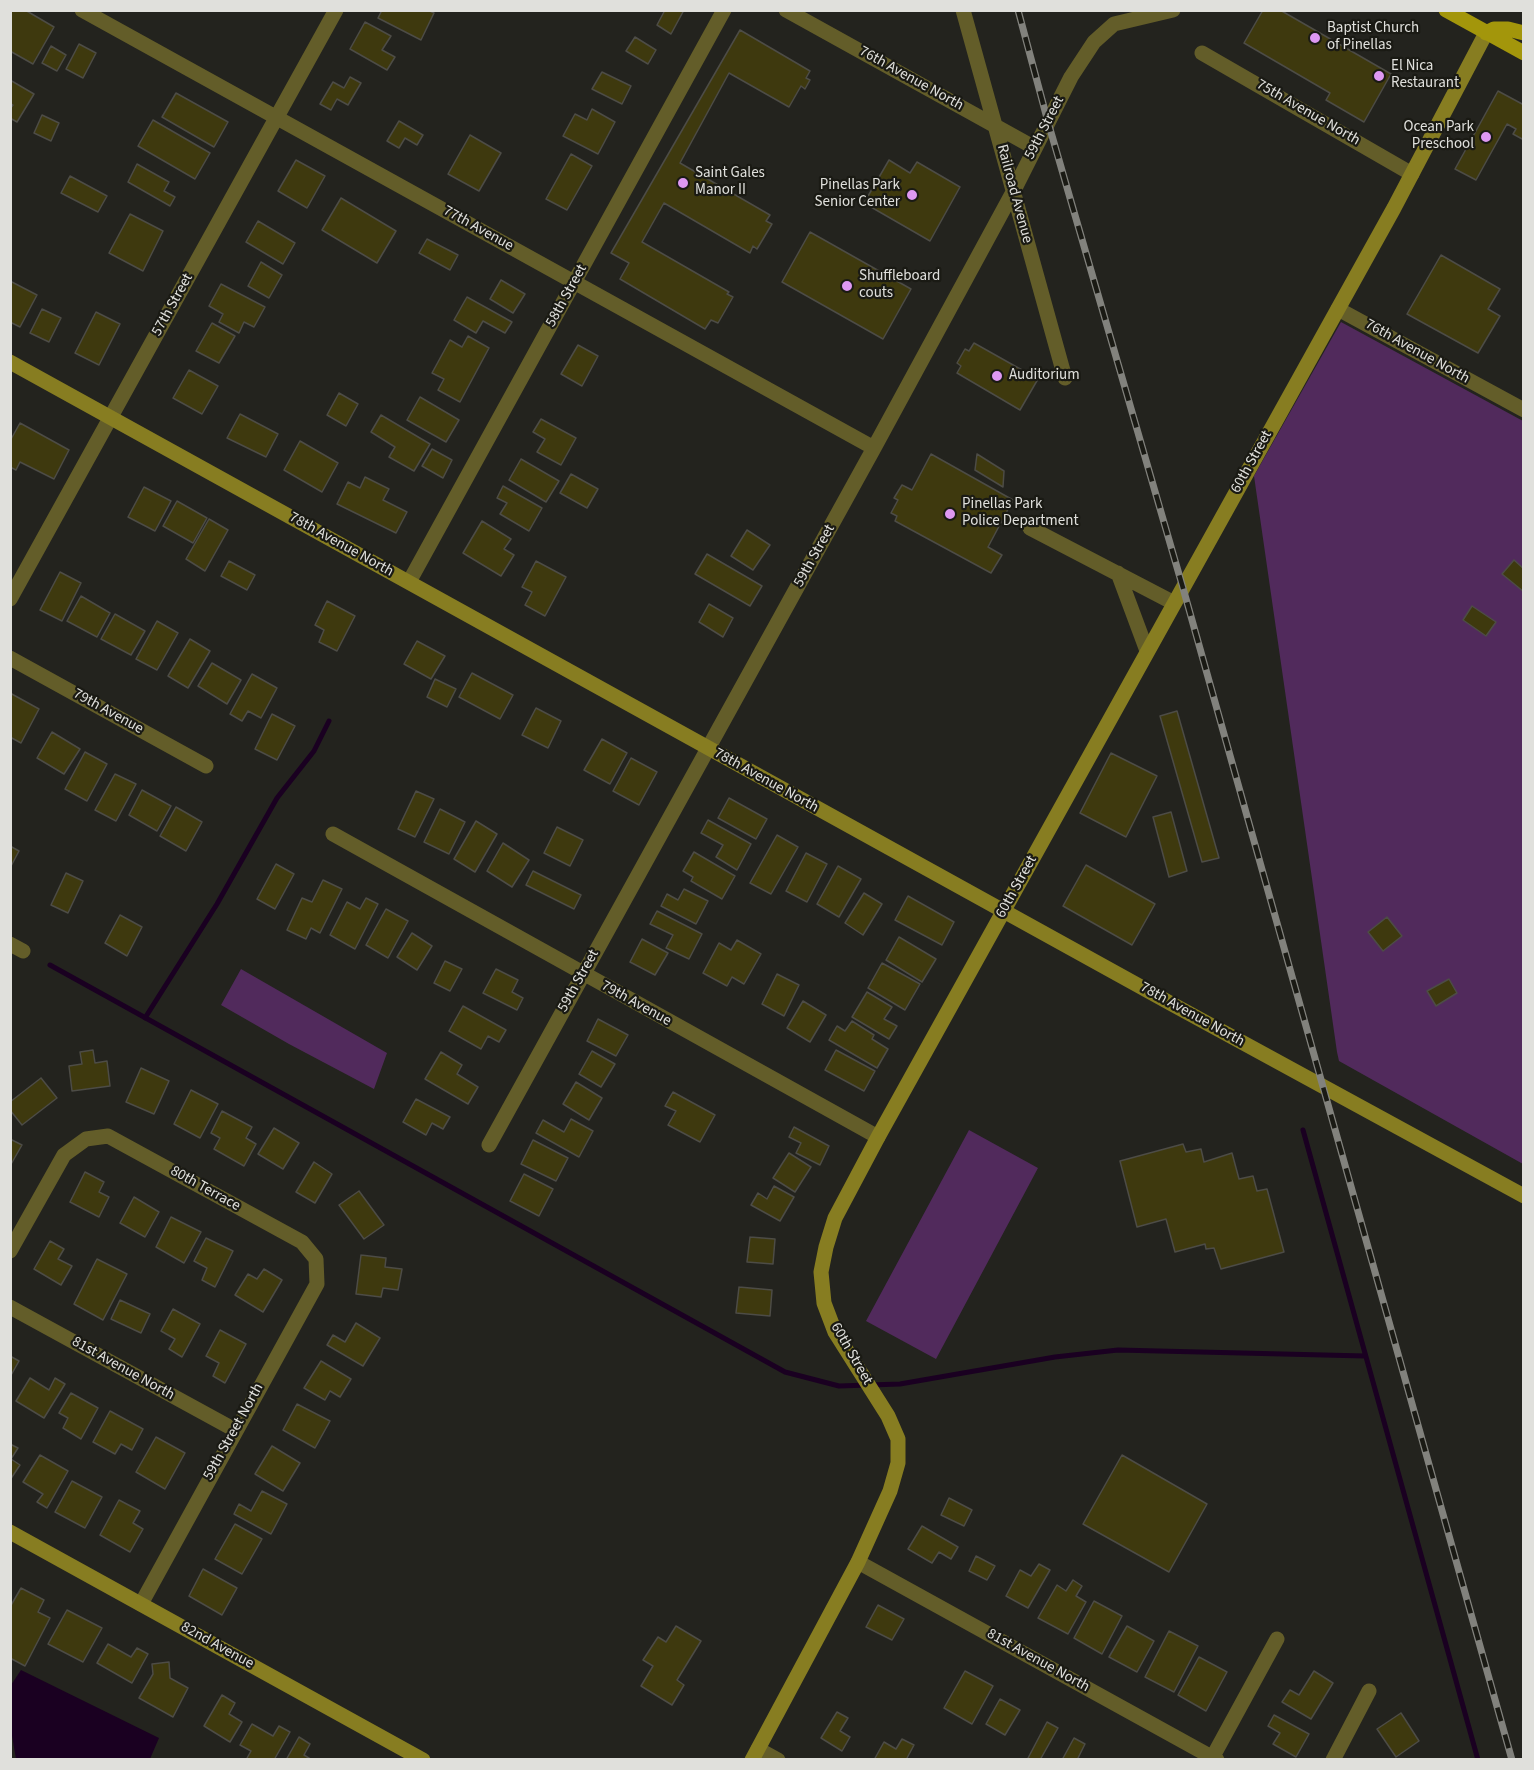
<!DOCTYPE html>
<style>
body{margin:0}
#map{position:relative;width:1534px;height:1770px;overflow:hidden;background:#23231e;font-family:"Source Sans 3",sans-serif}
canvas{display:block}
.frame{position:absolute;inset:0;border:12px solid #e0e0dc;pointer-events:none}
</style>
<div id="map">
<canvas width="1534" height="1770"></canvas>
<div class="frame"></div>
</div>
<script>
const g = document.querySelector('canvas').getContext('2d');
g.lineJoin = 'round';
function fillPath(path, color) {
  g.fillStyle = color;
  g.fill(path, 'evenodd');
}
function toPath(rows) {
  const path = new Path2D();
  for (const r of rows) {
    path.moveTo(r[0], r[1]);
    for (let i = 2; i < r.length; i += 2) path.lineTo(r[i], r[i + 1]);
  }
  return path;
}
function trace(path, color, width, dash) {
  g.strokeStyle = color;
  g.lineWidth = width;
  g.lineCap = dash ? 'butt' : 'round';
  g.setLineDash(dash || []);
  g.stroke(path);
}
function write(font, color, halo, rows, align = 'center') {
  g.font = font + ' "Source Sans 3",sans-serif';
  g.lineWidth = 4.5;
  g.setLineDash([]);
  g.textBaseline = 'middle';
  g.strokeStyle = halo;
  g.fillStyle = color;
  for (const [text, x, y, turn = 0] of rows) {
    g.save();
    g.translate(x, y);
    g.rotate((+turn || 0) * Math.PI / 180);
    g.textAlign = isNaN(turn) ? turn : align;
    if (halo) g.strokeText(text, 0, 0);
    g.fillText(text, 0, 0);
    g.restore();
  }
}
const green = toPath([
 [1341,322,1523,421,1523,1164,1339,1061,1337,1052,1254,476],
 [241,969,387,1053,374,1089,289,1044,221,1005],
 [969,1130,1038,1168,936,1359,866,1321]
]);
const water = toPath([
 [21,1670,159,1738,150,1759,16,1759,11,1730,11,1685]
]);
const stream = toPath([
 [50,965,785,1372,839,1386,900,1384,1055,1357,1118,1350,1365,1356],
 [145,1018,217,904,277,798,314,751,329,721],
 [1303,1130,1478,1760]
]);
const building = toPath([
 [10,10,25,10,54,27,33,64,10,51,10,10],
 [382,10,428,10,434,13,421,40,378,18,382,10],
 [665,10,684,10,671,34,657,25,665,10],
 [1263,10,1280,10,1391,74,1364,122,1326,100,1330,93,1244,43,1263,10],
 [365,22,391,36,382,50,395,57,387,70,350,49,365,22],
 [740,30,810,71,806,78,810,80,805,89,801,86,789,107,729,73,680,163,770,215,766,221,772,224,757,249,753,246,750,253,664,203,642,242,729,292,727,294,733,297,718,323,711,320,705,329,620,279,629,263,611,253,740,30],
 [635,37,656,50,648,64,626,51,635,37],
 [79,44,96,53,83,78,66,69,79,44],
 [51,46,66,55,57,71,42,63,51,46],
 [602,72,631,86,622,104,592,89,602,72],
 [350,77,361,83,348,105,337,99,331,110,320,104,333,82,344,88,350,77],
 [10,80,34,94,17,122,10,118,10,109,13,105,10,103,10,80],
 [1498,91,1524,105,1524,140,1513,134,1516,129,1507,124,1476,180,1455,169,1498,91],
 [176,93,228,122,214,147,162,117,176,93],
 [592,109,615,122,598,154,563,136,575,114,587,120,592,109],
 [42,115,59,123,51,141,34,133,42,115],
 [153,120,210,153,195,179,138,146,153,120],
 [399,121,423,135,417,145,405,138,399,148,387,141,399,121],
 [470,135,501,153,479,191,448,174,470,135],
 [571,154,592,166,567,210,546,199,571,154],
 [296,160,325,176,307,208,278,191,296,160],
 [889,160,910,173,917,162,960,187,930,241,864,203,889,160],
 [137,164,169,182,164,191,175,197,170,206,128,182,137,164],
 [70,176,107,196,98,212,61,193,70,176],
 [341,198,396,231,377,263,322,230,341,198],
 [130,214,163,231,143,271,109,253,130,214],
 [258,221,295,243,283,264,246,242,258,221],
 [810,232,911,289,883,339,782,282,810,232],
 [427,239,458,255,450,270,419,253,427,239],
 [1441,255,1500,289,1488,309,1500,316,1478,353,1407,314,1441,255],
 [261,262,282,275,269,298,248,286,261,262],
 [501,280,525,294,513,313,490,299,501,280],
 [10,281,37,295,20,327,10,322,10,281],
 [221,284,265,307,254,327,244,322,239,333,219,322,223,314,209,306,221,284],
 [467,297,512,322,505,333,483,321,476,333,454,320,467,297],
 [42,309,61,318,49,342,30,333,42,309],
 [96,312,120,324,99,365,75,353,96,312],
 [212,323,235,336,219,363,196,351,212,323],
 [468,336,489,348,460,402,438,390,444,379,432,373,450,340,462,347,468,336],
 [974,343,1038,379,1020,410,957,373,961,366,957,363,965,349,969,351,974,343],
 [578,345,598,356,582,386,561,374,578,345],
 [189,370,218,386,202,414,173,398,189,370],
 [339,393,358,404,346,426,327,415,339,393],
 [420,397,459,420,446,442,407,420,420,397],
 [240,414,278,434,266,457,227,438,240,414],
 [381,415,430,444,414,471,389,457,395,447,371,432,381,415],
 [541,419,576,438,561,465,537,452,545,439,533,432,541,419],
 [20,423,69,450,54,479,20,462,16,470,10,467,10,441,20,423],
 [300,441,338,463,322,492,284,470,300,441],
 [432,449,452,460,443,478,422,466,432,449],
 [931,454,1013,500,988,547,1002,555,991,573,895,521,897,516,891,513,898,500,894,498,902,485,912,490,931,454],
 [977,454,1004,471,1003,487,975,470,977,454],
 [521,459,559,481,546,502,509,480,521,459],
 [571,474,598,489,587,508,560,493,571,474],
 [365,477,389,489,383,500,407,512,396,533,337,504,348,482,360,488,365,477],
 [503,486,542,508,529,531,500,514,507,503,497,498,503,486],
 [144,487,171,501,155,531,128,517,144,487],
 [177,501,207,518,193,543,163,526,177,501],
 [209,519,228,530,205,571,186,559,209,519],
 [482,521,511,539,504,549,514,555,501,576,463,553,482,521],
 [747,530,770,545,753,570,731,556,747,530],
 [707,554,762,586,750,606,695,574,707,554],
 [1514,560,1524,569,1524,592,1502,574,1514,560],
 [229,561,255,575,247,590,221,576,229,561],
 [536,561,566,577,545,616,525,605,532,592,522,587,536,561],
 [60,572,81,583,62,621,40,610,60,572],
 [81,596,110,613,97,637,67,621,81,596],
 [327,601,355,616,337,651,319,642,324,630,315,625,327,601],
 [709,604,733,618,723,637,699,622,709,604],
 [1472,606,1496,622,1486,636,1463,620,1472,606],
 [115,614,145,631,131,655,101,639,115,614],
 [157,621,178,633,157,670,136,659,157,621],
 [190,639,210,651,188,688,168,676,190,639],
 [417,641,445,656,431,679,404,664,417,641],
 [212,663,241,680,227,704,198,686,212,663],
 [472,673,513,695,500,719,459,697,472,673],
 [252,674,277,688,261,718,248,711,242,721,230,714,252,674],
 [435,679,456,689,447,707,427,697,435,679],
 [10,693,39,709,21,743,10,737,10,693],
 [536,708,561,721,548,748,522,735,536,708],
 [1177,711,1219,858,1202,862,1160,716,1177,711],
 [272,714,295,726,277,760,255,749,272,714],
 [52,732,80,749,64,774,37,758,52,732],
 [602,739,627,753,610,784,584,770,602,739],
 [85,752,107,764,87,801,65,789,85,752],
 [1111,753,1157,776,1126,837,1080,813,1111,753],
 [631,758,657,772,639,805,613,791,631,758],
 [115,774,136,784,116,821,95,810,115,774],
 [142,790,171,806,157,831,129,815,142,790],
 [416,791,434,799,415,837,398,829,416,791],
 [729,798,767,819,756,839,718,818,729,798],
 [176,807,202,822,186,851,160,836,176,807],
 [440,809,465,822,449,854,424,842,440,809],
 [1171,812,1187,871,1169,877,1153,817,1171,812],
 [708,820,751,844,737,870,716,857,723,845,701,833,708,820],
 [476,821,497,834,475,872,454,859,476,821],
 [557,827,583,840,570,866,544,853,557,827],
 [777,835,798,847,771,894,750,883,777,835],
 [503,843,529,860,512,887,487,871,503,843],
 [10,846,19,851,10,868,10,846],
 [694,852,735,876,722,899,691,881,693,877,683,871,694,852],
 [806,853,827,864,807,902,786,891,806,853],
 [276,864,294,874,275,909,257,899,276,864],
 [1086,865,1155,904,1132,945,1063,906,1086,865],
 [838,866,861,879,839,917,817,904,838,866],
 [533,871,581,895,574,909,526,885,533,871],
 [66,873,83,881,68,913,51,905,66,873],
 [323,880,342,889,320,933,311,928,306,939,287,930,302,898,312,902,323,880],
 [684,889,708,901,696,924,661,906,667,894,678,900,684,889],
 [864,893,882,904,863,935,845,923,864,893],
 [908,896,954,922,942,945,895,920,908,896],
 [366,898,378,904,355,949,330,935,347,902,360,909,366,898],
 [386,909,408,921,388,958,366,945,386,909],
 [657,911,702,934,689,959,666,948,673,935,650,924,657,911],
 [120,915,142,927,127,956,105,943,120,915],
 [1387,917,1402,936,1383,951,1368,932,1387,917],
 [412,933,432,946,417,970,397,957,412,933],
 [899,937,936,959,922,982,886,960,899,937],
 [642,939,668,953,655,975,630,962,642,939],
 [737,940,761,954,744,984,732,977,727,986,703,973,719,943,731,950,737,940],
 [445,961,462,969,450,991,434,983,445,961],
 [882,963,920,984,905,1010,868,988,882,963],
 [496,969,518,980,512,992,523,998,517,1010,483,993,496,969],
 [777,974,799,985,784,1016,762,1004,777,974],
 [1449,979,1457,993,1436,1006,1427,991,1449,979],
 [867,992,892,1007,884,1019,897,1026,889,1039,852,1017,867,992],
 [803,1001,826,1015,810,1042,787,1028,803,1001],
 [463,1006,506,1030,499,1042,488,1036,481,1049,449,1031,463,1006],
 [598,1019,628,1035,616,1056,587,1041,598,1019],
 [852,1021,874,1035,872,1039,888,1049,877,1068,829,1040,837,1026,845,1031,852,1021],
 [93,1050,95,1063,107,1061,110,1086,72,1091,69,1066,82,1064,80,1052,93,1050],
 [836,1050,875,1071,864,1091,825,1070,836,1050],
 [592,1051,615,1064,601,1087,579,1074,592,1051],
 [441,1052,462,1065,457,1074,478,1087,468,1104,425,1079,441,1052],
 [141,1068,169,1081,154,1114,126,1102,141,1068],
 [41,1078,57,1098,22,1125,10,1110,10,1102,41,1078],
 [576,1082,602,1098,589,1120,563,1104,576,1082],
 [191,1090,218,1104,200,1138,174,1124,191,1090],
 [673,1092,715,1115,700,1142,668,1125,676,1111,665,1106,673,1092],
 [416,1099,450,1117,443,1129,432,1123,426,1135,403,1122,416,1099],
 [222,1111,252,1127,246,1138,256,1144,244,1166,214,1149,220,1138,211,1133,222,1111],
 [571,1119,593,1131,579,1157,536,1133,543,1120,564,1132,571,1119],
 [794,1127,829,1146,820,1165,796,1153,801,1143,789,1137,794,1127],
 [274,1128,299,1143,283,1169,258,1154,274,1128],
 [10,1139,22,1145,10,1166,10,1139],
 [533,1140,568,1158,556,1181,521,1164,533,1140],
 [1183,1144,1186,1152,1201,1149,1204,1162,1232,1153,1239,1179,1253,1176,1257,1191,1267,1189,1284,1252,1221,1269,1214,1248,1206,1249,1205,1244,1175,1252,1166,1219,1137,1227,1120,1161,1183,1144],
 [789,1153,811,1167,795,1192,773,1178,789,1153],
 [314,1162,332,1174,315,1203,296,1192,314,1162],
 [85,1172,104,1182,99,1192,109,1197,99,1217,70,1202,85,1172],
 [524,1174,553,1189,539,1216,510,1201,524,1174],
 [774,1186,794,1197,780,1221,751,1205,758,1193,767,1199,774,1186],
 [359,1191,384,1225,364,1239,339,1205,359,1191],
 [134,1197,159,1212,145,1237,120,1223,134,1197],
 [171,1217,201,1232,184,1263,156,1247,171,1217],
 [750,1237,775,1239,773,1264,747,1262,750,1237],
 [206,1238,233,1251,215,1287,202,1280,207,1268,194,1261,206,1238],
 [50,1241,64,1249,58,1259,72,1266,61,1285,34,1269,50,1241],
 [361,1255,386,1258,385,1267,402,1269,398,1290,383,1288,381,1297,356,1294,361,1255],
 [97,1259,127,1274,103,1320,74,1304,97,1259],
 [264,1269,282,1280,263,1312,235,1295,248,1274,257,1279,264,1269],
 [739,1287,772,1290,770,1316,736,1313,739,1287],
 [120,1300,150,1314,141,1333,111,1319,120,1300],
 [173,1309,200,1324,182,1357,169,1349,175,1339,161,1331,173,1309],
 [356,1323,380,1338,363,1366,327,1345,333,1335,345,1342,356,1323],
 [220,1330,246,1344,225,1383,213,1376,219,1363,206,1356,220,1330],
 [10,1356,19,1361,10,1377,10,1356],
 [321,1361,351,1379,340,1397,330,1391,325,1400,304,1388,321,1361],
 [30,1378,49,1390,55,1378,65,1384,44,1418,16,1401,30,1378],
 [71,1393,98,1408,81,1439,63,1428,68,1418,59,1413,71,1393],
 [297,1404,330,1421,315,1448,283,1430,297,1404],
 [110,1411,143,1429,132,1450,121,1444,115,1454,93,1442,110,1411],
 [156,1437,185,1453,165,1489,136,1472,156,1437],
 [10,1444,18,1448,11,1459,20,1465,10,1480,10,1444],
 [272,1446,300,1463,283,1491,255,1474,272,1446],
 [40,1455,68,1471,47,1508,37,1502,43,1494,23,1482,40,1455],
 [1122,1455,1207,1504,1169,1572,1083,1524,1122,1455],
 [72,1481,102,1497,85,1528,55,1512,72,1481],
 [262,1491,287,1504,271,1534,234,1514,239,1504,251,1511,262,1491],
 [949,1498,972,1510,964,1526,941,1515,949,1498],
 [119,1500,140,1511,133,1523,143,1529,130,1552,100,1535,119,1500],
 [235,1524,262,1539,242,1574,215,1559,235,1524],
 [922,1526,958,1547,951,1559,939,1552,932,1563,908,1549,922,1526],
 [976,1556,995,1566,987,1580,969,1571,976,1556],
 [1039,1564,1050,1570,1028,1608,1006,1596,1020,1570,1031,1576,1039,1564],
 [203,1569,237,1588,222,1615,189,1596,203,1569],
 [1073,1580,1082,1586,1076,1596,1086,1602,1068,1634,1038,1618,1057,1585,1066,1591,1073,1580],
 [21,1588,44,1600,38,1612,50,1618,25,1666,10,1658,10,1607,21,1588],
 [1094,1601,1122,1616,1102,1654,1074,1638,1094,1601],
 [878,1605,904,1619,892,1640,866,1627,878,1605],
 [67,1610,102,1628,83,1662,48,1644,67,1610],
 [676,1626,701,1641,677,1680,684,1685,672,1705,641,1686,653,1666,643,1660,658,1637,666,1642,676,1626],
 [1127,1626,1154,1641,1137,1672,1109,1657,1127,1626],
 [1169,1631,1198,1646,1174,1692,1145,1677,1169,1631],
 [108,1644,131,1657,137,1648,148,1654,132,1683,97,1663,108,1644],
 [1199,1657,1227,1672,1206,1711,1178,1695,1199,1657],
 [169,1662,170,1678,188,1688,173,1717,139,1698,153,1674,152,1664,169,1662],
 [965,1671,993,1686,972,1724,944,1708,965,1671],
 [1314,1671,1333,1683,1311,1719,1282,1702,1290,1690,1299,1695,1314,1671],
 [222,1695,235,1703,229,1714,242,1722,230,1742,204,1726,222,1695],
 [1000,1699,1020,1710,1005,1735,986,1724,1000,1699],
 [837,1712,848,1718,840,1731,850,1737,842,1751,821,1738,837,1712],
 [1401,1713,1419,1741,1396,1757,1377,1729,1401,1713],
 [1274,1715,1309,1734,1296,1757,1273,1744,1280,1733,1268,1726,1274,1715],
 [1047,1722,1058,1728,1040,1760,1027,1760,1047,1722],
 [252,1724,273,1736,279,1726,290,1732,274,1760,246,1760,251,1751,240,1745,252,1724],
 [299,1737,310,1744,304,1755,312,1760,286,1760,299,1737],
 [1074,1738,1085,1744,1077,1760,1062,1760,1074,1738],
 [902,1739,914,1745,906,1760,874,1760,884,1742,896,1749,902,1739]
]);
const street = toPath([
 [82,10,874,448],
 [786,10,1035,148],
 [963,10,1065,378],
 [1202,53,1412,174],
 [1338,309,1524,410],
 [1030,528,1174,603],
 [1118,573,1147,651],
 [409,582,724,10],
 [10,599,336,10],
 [10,658,206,766],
 [333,834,878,1137],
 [10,944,23,951],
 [489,1145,874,448,1013,192,1071,77,1094,42,1114,24,1173,10],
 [10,1251,64,1155,86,1139,108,1136,302,1242,316,1259,317,1284,141,1604],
 [10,1307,235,1430],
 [858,1562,1217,1760],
 [758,1749,778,1760],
 [1211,1760,1277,1639],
 [1333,1760,1369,1691]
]);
const secondary = toPath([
 [10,362,1170,1003,1524,1196],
 [10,1532,423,1760],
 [752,1760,858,1562,890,1491,898,1463,898,1439,888,1416,835,1332,824,1303,821,1272,826,1247,835,1218,878,1137,1394,208,1486,33]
]);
const primary = toPath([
 [1446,10,1524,53],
 [1486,33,1494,29,1508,29,1524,33]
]);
const rail = toPath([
 [1018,10,1048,122,1183,588,1512,1760]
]);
const markers = [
 [1315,38,6,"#de98f2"],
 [1379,76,6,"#de98f2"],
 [1486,137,6,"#de98f2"],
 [683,183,6,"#de98f2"],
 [912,195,6,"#de98f2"],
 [847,286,6,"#de98f2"],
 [997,376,6,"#de98f2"],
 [950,514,6,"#de98f2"]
];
const poiNames = [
 ["Baptist Church",1327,29],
 ["of Pinellas",1327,46],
 ["El Nica",1391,67],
 ["Restaurant",1391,84],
 ["Ocean Park",1474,128,"right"],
 ["Preschool",1474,145,"right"],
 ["Saint Gales",695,174],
 ["Manor II",695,191],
 ["Pinellas Park",900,186,"right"],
 ["Senior Center",900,203,"right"],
 ["Shuffleboard",859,277],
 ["couts",859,294],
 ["Auditorium",1009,376],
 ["Pinellas Park",962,505],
 ["Police Department",962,522]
];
const streetNames = [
 ["76th Avenue North",911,79,29],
 ["75th Avenue North",1308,113,30],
 ["59th Street",1045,128,-63],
 ["Railroad Avenue",1014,194,75],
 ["77th Avenue",478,229,29],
 ["58th Street",567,296,-61],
 ["57th Street",173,305,-61],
 ["76th Avenue North",1417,352,29],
 ["60th Street",1252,462,-61],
 ["78th Avenue North",341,545,29],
 ["59th Street",815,556,-61],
 ["79th Avenue",108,712,29],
 ["78th Avenue North",766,781,29],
 ["60th Street",1017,887,-61],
 ["59th Street",579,981,-61],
 ["79th Avenue",636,1004,29],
 ["78th Avenue North",1192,1015,29],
 ["80th Terrace",205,1189,29],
 ["60th Street",851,1354,60],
 ["81st Avenue North",123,1369,29],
 ["59th Street North",234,1432,-61],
 ["82nd Avenue",217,1646,29],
 ["81st Avenue North",1038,1661,29]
];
fillPath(green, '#512a5c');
fillPath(water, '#1a0021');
trace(stream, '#1a0021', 5);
fillPath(building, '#3e390e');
trace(building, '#4d4c46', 1.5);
trace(street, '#635d29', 15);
trace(secondary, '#877d21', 15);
trace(primary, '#a3960b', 15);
trace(rail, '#82827d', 7);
trace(rail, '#1a1a14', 4.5, [14]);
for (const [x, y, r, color] of markers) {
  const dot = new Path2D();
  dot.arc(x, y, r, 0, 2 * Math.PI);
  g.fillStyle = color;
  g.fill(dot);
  trace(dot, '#1a1a14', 2);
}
write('15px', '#e0e0dc', '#1a1a14', poiNames, 'left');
write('15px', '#e0e0dc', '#1a1a14', streetNames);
</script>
